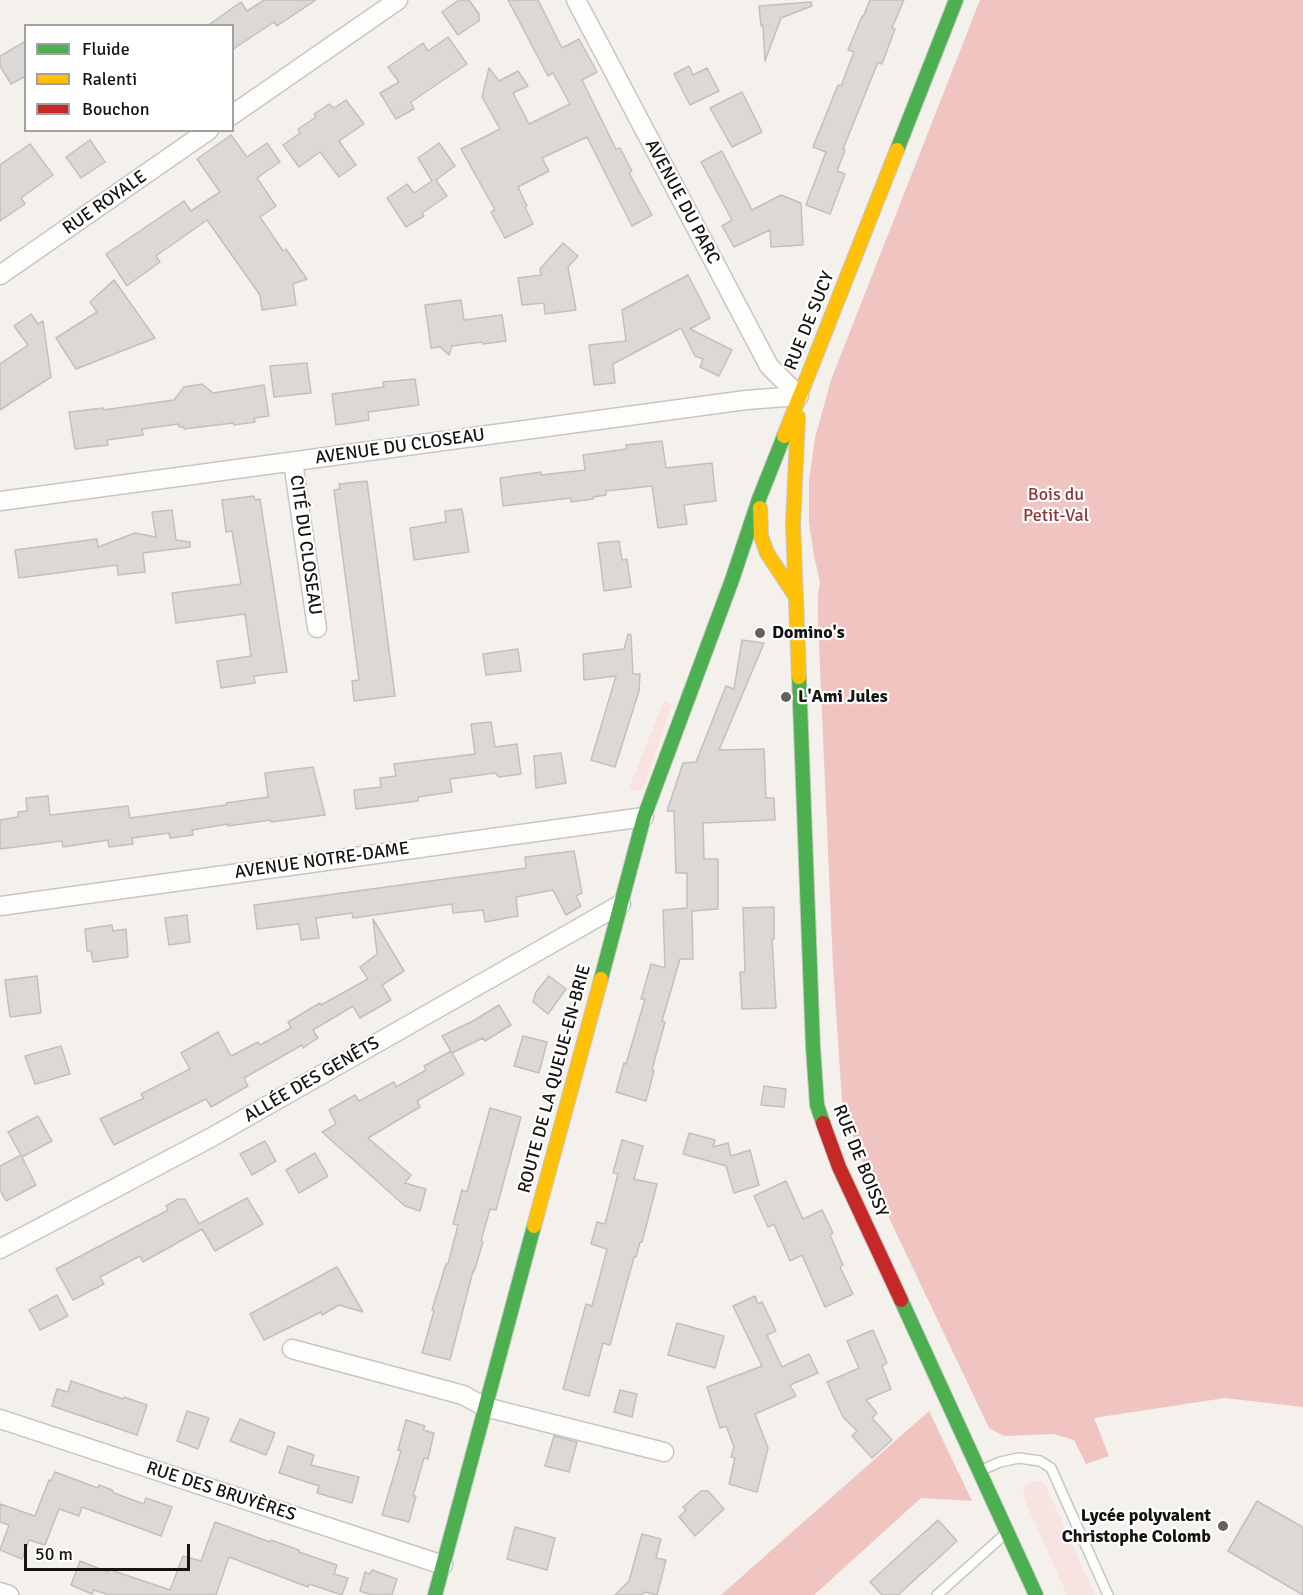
<!DOCTYPE html>
<meta charset="utf-8">
<style>
body{margin:0}
#map{position:relative;width:1303px;height:1595px;overflow:hidden;background:#f4f1ed;font-family:Signika,sans-serif}
canvas{display:block}
.legend{position:absolute;left:24px;top:24px;width:210px;height:108px;box-sizing:border-box;background:#fff;border:2px solid #a2a1a0;margin:0;padding:8px 10px;list-style:none;font-size:18px;color:#161412}
.legend li{display:flex;align-items:center;gap:12px;height:30px}
.legend b{width:30px;border:2px solid #a2a1a0}
.scale{position:absolute;left:24px;top:1544px;width:166px;height:27px;box-sizing:border-box;border:3px solid #161412;border-top:0;padding-left:8px;font-size:18px;line-height:21px;white-space:nowrap;color:#161412;-webkit-text-stroke:4px #fff;paint-order:stroke}
</style>
<div id="map">
<canvas width="1303" height="1595"></canvas>
<ul class="legend">
<li><b style="height:8px;background:#4caf50"></b>Fluide</li>
<li><b style="height:8px;background:#ffc107"></b>Ralenti</li>
<li><b style="height:8px;background:#c62828"></b>Bouchon</li>
</ul>
<div class="scale">50 m</div>
</div>
<script>
const g = document.querySelector('canvas').getContext('2d');
g.lineJoin = 'round';
function fillPath(path, color) {
  g.fillStyle = color;
  g.fill(path, 'evenodd');
}
function toPath(rows) {
  const path = new Path2D();
  for (const r of rows) {
    path.moveTo(r[0], r[1]);
    for (let i = 2; i < r.length; i += 2) path.lineTo(r[i], r[i + 1]);
  }
  return path;
}
function trace(path, color, width, dash) {
  g.strokeStyle = color;
  g.lineWidth = width;
  g.lineCap = dash ? 'butt' : 'round';
  g.setLineDash(dash || []);
  g.stroke(path);
}
function write(font, color, halo, rows, align = 'center') {
  g.font = font + ' Signika,sans-serif';
  g.lineWidth = 4.5;
  g.setLineDash([]);
  g.textBaseline = 'middle';
  g.strokeStyle = halo;
  g.fillStyle = color;
  for (const [text, x, y, turn = 0] of rows) {
    g.save();
    g.translate(x, y);
    g.rotate((+turn || 0) * Math.PI / 180);
    g.textAlign = isNaN(turn) ? turn : align;
    if (halo) g.strokeText(text, 0, 0);
    g.fillText(text, 0, 0);
    g.restore();
  }
}
const green = toPath([
 [664,701,672,704,644,786,640,791,633,791,629,788],
 [1036,1481,1041,1481,1046,1486,1095,1595,1067,1595,1024,1499,1023,1491,1026,1484]
]);
const forest = toPath([
 [980,0,1303,0,1303,1407,1225,1398,1094,1418,1109,1456,1086,1464,1074,1440,1054,1434,1004,1436,989,1428,860,1157,842,1101,833,966,818,622,818,595,820,582,814,556,809,523,809,481,815,438,831,380],
 [929,1411,972,1501,921,1498,814,1595,721,1595]
]);
const building = toPath([
 [264,0,316,0,277,26,274,22,232,50,232,26,207,26,241,2,247,11,264,0],
 [459,0,469,0,479,14,479,21,458,35,442,12,459,0],
 [508,0,538,0,562,48,579,39,597,72,582,80,616,149,620,148,632,171,629,173,652,215,632,226,587,137,542,158,549,171,518,187,527,206,525,207,533,224,505,238,491,212,495,210,461,149,500,129,482,97,489,68,499,81,518,71,528,86,513,93,529,124,570,104,553,73,548,76,508,0],
 [870,0,904,0,892,28,895,29,882,64,878,62,843,149,845,150,837,171,845,174,830,214,806,205,826,152,813,147,838,85,841,86,854,52,848,50,862,16,863,17,870,0],
 [811,2,812,6,781,18,765,61,763,25,761,26,759,6,811,2],
 [448,37,467,64,411,102,414,109,396,119,380,93,399,82,388,67,423,43,428,51,448,37],
 [26,41,26,76,11,84,0,66,0,56,26,41],
 [689,66,693,75,707,68,719,91,690,105,674,74,689,66],
 [742,92,762,132,732,147,710,108,742,92],
 [346,100,364,124,339,141,356,165,339,177,320,152,299,167,283,145,300,133,298,129,316,117,314,114,329,104,334,108,346,100],
 [231,135,247,157,267,143,280,162,257,178,276,206,260,217,283,251,286,249,307,279,293,284,296,305,262,310,260,295,207,220,156,256,160,262,127,286,106,254,184,201,191,211,220,192,197,159,231,135],
 [90,140,105,162,81,178,66,157,90,140],
 [439,143,455,166,436,180,447,196,422,213,424,216,406,227,387,198,407,184,414,193,432,181,418,158,439,143],
 [30,144,53,175,21,198,25,204,0,221,0,165,30,144],
 [722,151,752,210,781,195,801,203,803,245,771,247,770,230,734,247,722,226,732,220,701,162,722,151],
 [563,243,578,256,568,267,576,310,545,314,544,303,522,305,518,278,541,275,540,269,563,243],
 [688,275,710,318,690,329,732,350,719,376,700,367,703,359,695,356,681,328,613,364,615,383,594,385,589,345,626,341,622,310,688,275],
 [114,280,155,338,76,369,56,338,97,312,90,302,114,280],
 [461,300,464,320,502,315,506,341,483,344,482,342,452,346,449,355,440,347,431,348,425,305,461,300],
 [31,314,38,324,43,321,51,377,0,410,0,364,28,345,14,326,31,314],
 [307,363,311,393,274,397,270,366,307,363],
 [415,379,419,405,368,412,369,420,336,425,332,394,384,387,383,382,415,379],
 [202,384,213,393,264,385,269,416,254,418,255,422,234,425,233,423,184,429,184,427,179,427,179,424,142,429,143,435,107,440,108,445,75,449,69,412,103,408,103,410,174,400,184,387,202,384],
 [662,441,666,468,712,463,716,501,684,505,687,524,658,528,652,486,606,491,606,495,593,497,593,499,571,502,571,498,503,506,500,478,541,472,541,475,585,470,583,455,627,449,626,445,662,441],
 [367,481,395,696,354,701,352,681,359,680,334,490,340,489,339,484,367,481],
 [254,496,255,500,260,499,287,672,254,676,255,683,221,688,217,661,251,656,245,614,176,623,172,593,241,584,232,531,226,532,222,500,254,496],
 [462,509,469,552,414,560,410,528,446,522,445,511,462,509],
 [172,510,176,540,190,542,190,547,143,553,145,572,118,575,117,565,19,578,15,550,97,539,98,547,135,533,156,537,152,512,172,510],
 [619,541,622,560,627,559,631,587,604,591,598,543,619,541],
 [628,634,631,635,633,674,640,674,639,691,615,767,591,760,616,676,584,680,583,654,624,649,628,634],
 [742,640,764,643,719,750,764,749,766,798,774,798,775,820,703,823,704,859,718,859,718,909,692,911,693,959,680,959,662,1021,665,1022,652,1070,654,1071,646,1101,616,1092,624,1063,626,1064,645,999,641,999,651,964,665,968,663,910,687,908,687,873,676,873,674,811,667,811,683,763,696,762,726,686,734,689,742,640],
 [518,649,521,671,486,675,483,654,518,649],
 [491,722,495,747,517,744,521,774,499,777,495,773,450,779,452,792,418,797,418,801,356,809,354,790,381,787,380,778,396,776,394,764,475,754,471,724,491,722],
 [561,753,566,783,536,788,534,756,561,753],
 [313,767,325,815,271,822,271,820,228,826,228,824,192,830,193,835,170,838,169,833,132,838,133,844,109,847,108,840,63,847,62,841,0,849,0,820,18,817,18,812,27,811,26,798,48,796,50,815,128,806,130,818,226,805,226,803,268,797,265,773,313,767],
 [574,851,582,893,576,896,581,906,566,915,553,890,516,897,518,916,485,922,483,910,453,913,452,904,353,918,352,913,316,918,319,938,301,940,299,924,257,929,254,905,526,868,525,857,574,851],
 [774,907,774,939,772,939,776,1008,742,1009,740,972,745,972,743,908,774,907],
 [187,915,190,942,169,945,165,918,187,915],
 [373,919,404,971,382,985,391,1000,360,1018,353,1006,313,1030,318,1038,303,1048,302,1045,244,1078,248,1086,211,1107,206,1099,114,1145,100,1119,144,1098,141,1094,190,1069,181,1053,218,1032,231,1056,258,1042,260,1045,291,1028,288,1022,320,1003,321,1005,368,979,360,967,377,954,373,919],
 [112,925,113,931,126,929,128,957,93,962,91,951,87,951,85,929,112,925],
 [37,976,41,1013,10,1017,5,980,37,976],
 [549,976,566,989,548,1014,533,1002,536,992,549,976],
 [499,1005,511,1025,485,1041,483,1038,452,1053,442,1036,473,1021,499,1005],
 [523,1036,547,1042,539,1073,514,1066,523,1036],
 [61,1046,70,1074,35,1084,25,1056,61,1046],
 [451,1051,464,1074,417,1101,420,1107,368,1138,411,1175,405,1183,426,1189,420,1211,405,1206,322,1132,336,1124,329,1110,355,1095,359,1101,394,1082,396,1087,426,1070,424,1066,451,1051],
 [764,1086,786,1089,784,1107,761,1105,764,1086],
 [490,1108,521,1117,496,1210,490,1209,481,1241,483,1242,474,1272,473,1271,450,1360,422,1353,434,1311,432,1310,446,1264,448,1264,458,1225,453,1224,462,1190,467,1192,490,1108],
 [38,1116,52,1141,22,1157,8,1132,38,1116],
 [689,1133,715,1140,713,1147,728,1143,731,1156,750,1150,759,1185,734,1193,726,1166,683,1154,689,1133],
 [622,1140,643,1146,634,1179,657,1184,642,1242,640,1242,636,1257,634,1257,610,1345,603,1343,589,1396,563,1389,586,1304,592,1306,607,1249,591,1244,597,1222,605,1224,618,1174,613,1173,622,1140],
 [265,1141,276,1161,252,1175,240,1154,265,1141],
 [315,1153,328,1176,299,1193,286,1170,315,1153],
 [21,1155,36,1185,6,1201,0,1190,0,1166,21,1155],
 [786,1181,803,1219,822,1210,833,1233,830,1235,843,1265,840,1267,853,1294,825,1307,802,1255,790,1261,774,1224,768,1227,754,1196,786,1181],
 [247,1198,263,1224,215,1251,202,1229,143,1262,140,1256,100,1277,104,1284,73,1300,56,1269,168,1210,166,1206,178,1199,185,1199,199,1224,247,1198],
 [337,1267,363,1312,339,1305,322,1315,321,1312,264,1340,250,1314,337,1267],
 [57,1295,68,1316,40,1330,29,1310,57,1295],
 [755,1296,758,1304,762,1302,776,1331,767,1335,782,1367,809,1354,818,1373,790,1385,796,1396,755,1414,768,1448,757,1492,729,1484,735,1458,731,1457,734,1447,726,1426,720,1428,707,1387,762,1366,733,1306,755,1296],
 [677,1323,724,1336,715,1368,668,1355,677,1323],
 [873,1330,887,1363,882,1366,891,1389,866,1400,877,1413,872,1418,892,1440,872,1458,852,1436,857,1431,843,1417,827,1382,859,1368,847,1341,873,1330],
 [71,1381,123,1399,124,1397,147,1405,137,1435,52,1406,57,1389,68,1392,71,1381],
 [620,1390,637,1394,632,1417,614,1412,620,1390],
 [187,1411,209,1418,198,1449,177,1441,187,1411],
 [240,1419,275,1433,266,1455,230,1441,240,1419],
 [406,1420,425,1426,423,1430,434,1433,428,1459,424,1458,413,1496,416,1496,409,1522,382,1515,401,1451,398,1450,406,1420],
 [554,1436,577,1442,569,1472,545,1466,554,1436],
 [288,1446,314,1455,311,1465,359,1477,352,1503,317,1493,319,1486,279,1473,288,1446],
 [55,1472,98,1488,99,1485,112,1490,114,1493,144,1504,146,1498,172,1507,161,1536,82,1507,79,1516,59,1509,45,1545,29,1540,22,1559,0,1550,9,1525,0,1522,0,1504,35,1516,49,1480,51,1481,55,1472],
 [701,1491,708,1491,724,1509,695,1536,679,1517,686,1510,683,1507,701,1491],
 [1257,1501,1303,1527,1303,1595,1228,1551,1257,1501],
 [938,1520,957,1541,898,1595,882,1595,870,1582,938,1520],
 [215,1522,270,1542,271,1540,299,1550,299,1552,337,1565,334,1574,348,1578,342,1595,309,1584,308,1587,229,1557,216,1595,109,1595,94,1590,92,1594,71,1585,80,1561,108,1572,108,1569,170,1590,183,1556,201,1561,215,1522],
 [515,1527,555,1538,547,1570,507,1559,515,1527],
 [642,1534,661,1539,656,1558,666,1560,657,1595,645,1592,641,1595,615,1595,629,1581,642,1534],
 [372,1570,397,1579,392,1595,371,1595,360,1591,365,1572,370,1574,372,1570]
]);
const lane = toPath([
 [982,1470,1000,1462,1019,1458,1040,1461,1051,1468,1108,1595],
 [937,1595,1005,1534]
]);
const street = toPath([
 [576,0,769,366,799,396],
 [232,115,398,0],
 [0,275,209,130],
 [293,462,317,628],
 [0,501,746,400,799,396],
 [0,906,644,817],
 [0,1249,212,1137,621,904],
 [292,1349,463,1395,485,1407,664,1452],
 [0,1419,443,1565],
 [0,1592,9,1595]
]);
const fast = toPath([
 [897,150,956,0],
 [799,677,813,1047,817,1105,823,1123],
 [601,979,644,817,732,580,759,499,784,436],
 [901,1300,1036,1595],
 [435,1595,534,1226]
]);
const slow = toPath([
 [798,417,793,524,799,677],
 [784,436,897,150],
 [760,508,761,536,767,553,796,597],
 [534,1226,601,979]
]);
const jam = toPath([
 [823,1123,839,1167,901,1300]
]);
const markers = [
 [760,633,6,"#64615f"],
 [786,697,6,"#64615f"],
 [1223,1526,6,"#64615f"]
];
const streetNames = [
 ["AVENUE DU PARC",682,202,62],
 ["RUE ROYALE",105,203,-35],
 ["RUE DE SUCY",810,321,-68],
 ["AVENUE DU CLOSEAU",400,447,-8],
 ["CITÉ DU CLOSEAU",305,545,82],
 ["AVENUE NOTRE-DAME",322,861,-8],
 ["ROUTE DE LA QUEUE-EN-BRIE",555,1079,-75],
 ["ALLÉE DES GENÊTS",312,1080,-30],
 ["RUE DE BOISSY",860,1161,68],
 ["RUE DES BRUYÈRES",221,1492,18]
];
const parkNames = [
 ["Bois du",1056,495],
 ["Petit-Val",1056,516]
];
const poiNames = [
 ["Domino's",772,633],
 ["L'Ami Jules",798,697],
 ["Lycée polyvalent",1211,1516,"right"],
 ["Christophe Colomb",1211,1537,"right"]
];
fillPath(green, '#f9e3e0');
fillPath(forest, '#f0c4c1');
fillPath(building, '#dbd8d6');
trace(building, '#c2bfbd', 1.5);
trace(lane, '#c8c6c3', 12);
trace(street, '#c8c6c3', 21);
trace(fast, '#c8c6c3', 16);
trace(slow, '#c8c6c3', 16);
trace(jam, '#c8c6c3', 16);
trace(lane, '#fdfdfc', 9);
trace(street, '#fdfdfc', 18);
trace(fast, '#4caf50', 14);
trace(slow, '#ffc107', 14);
trace(jam, '#c62828', 14);
for (const [x, y, r, color] of markers) {
  const dot = new Path2D();
  dot.arc(x, y, r, 0, 2 * Math.PI);
  g.fillStyle = color;
  g.fill(dot);
  trace(dot, '#fff', 2);
}
write('18px', '#161412', '#fff', streetNames);
write('18px', '#8e3438', '#fff', parkNames);
write('bold 18px', '#161412', '#fff', poiNames, 'left');
</script>
